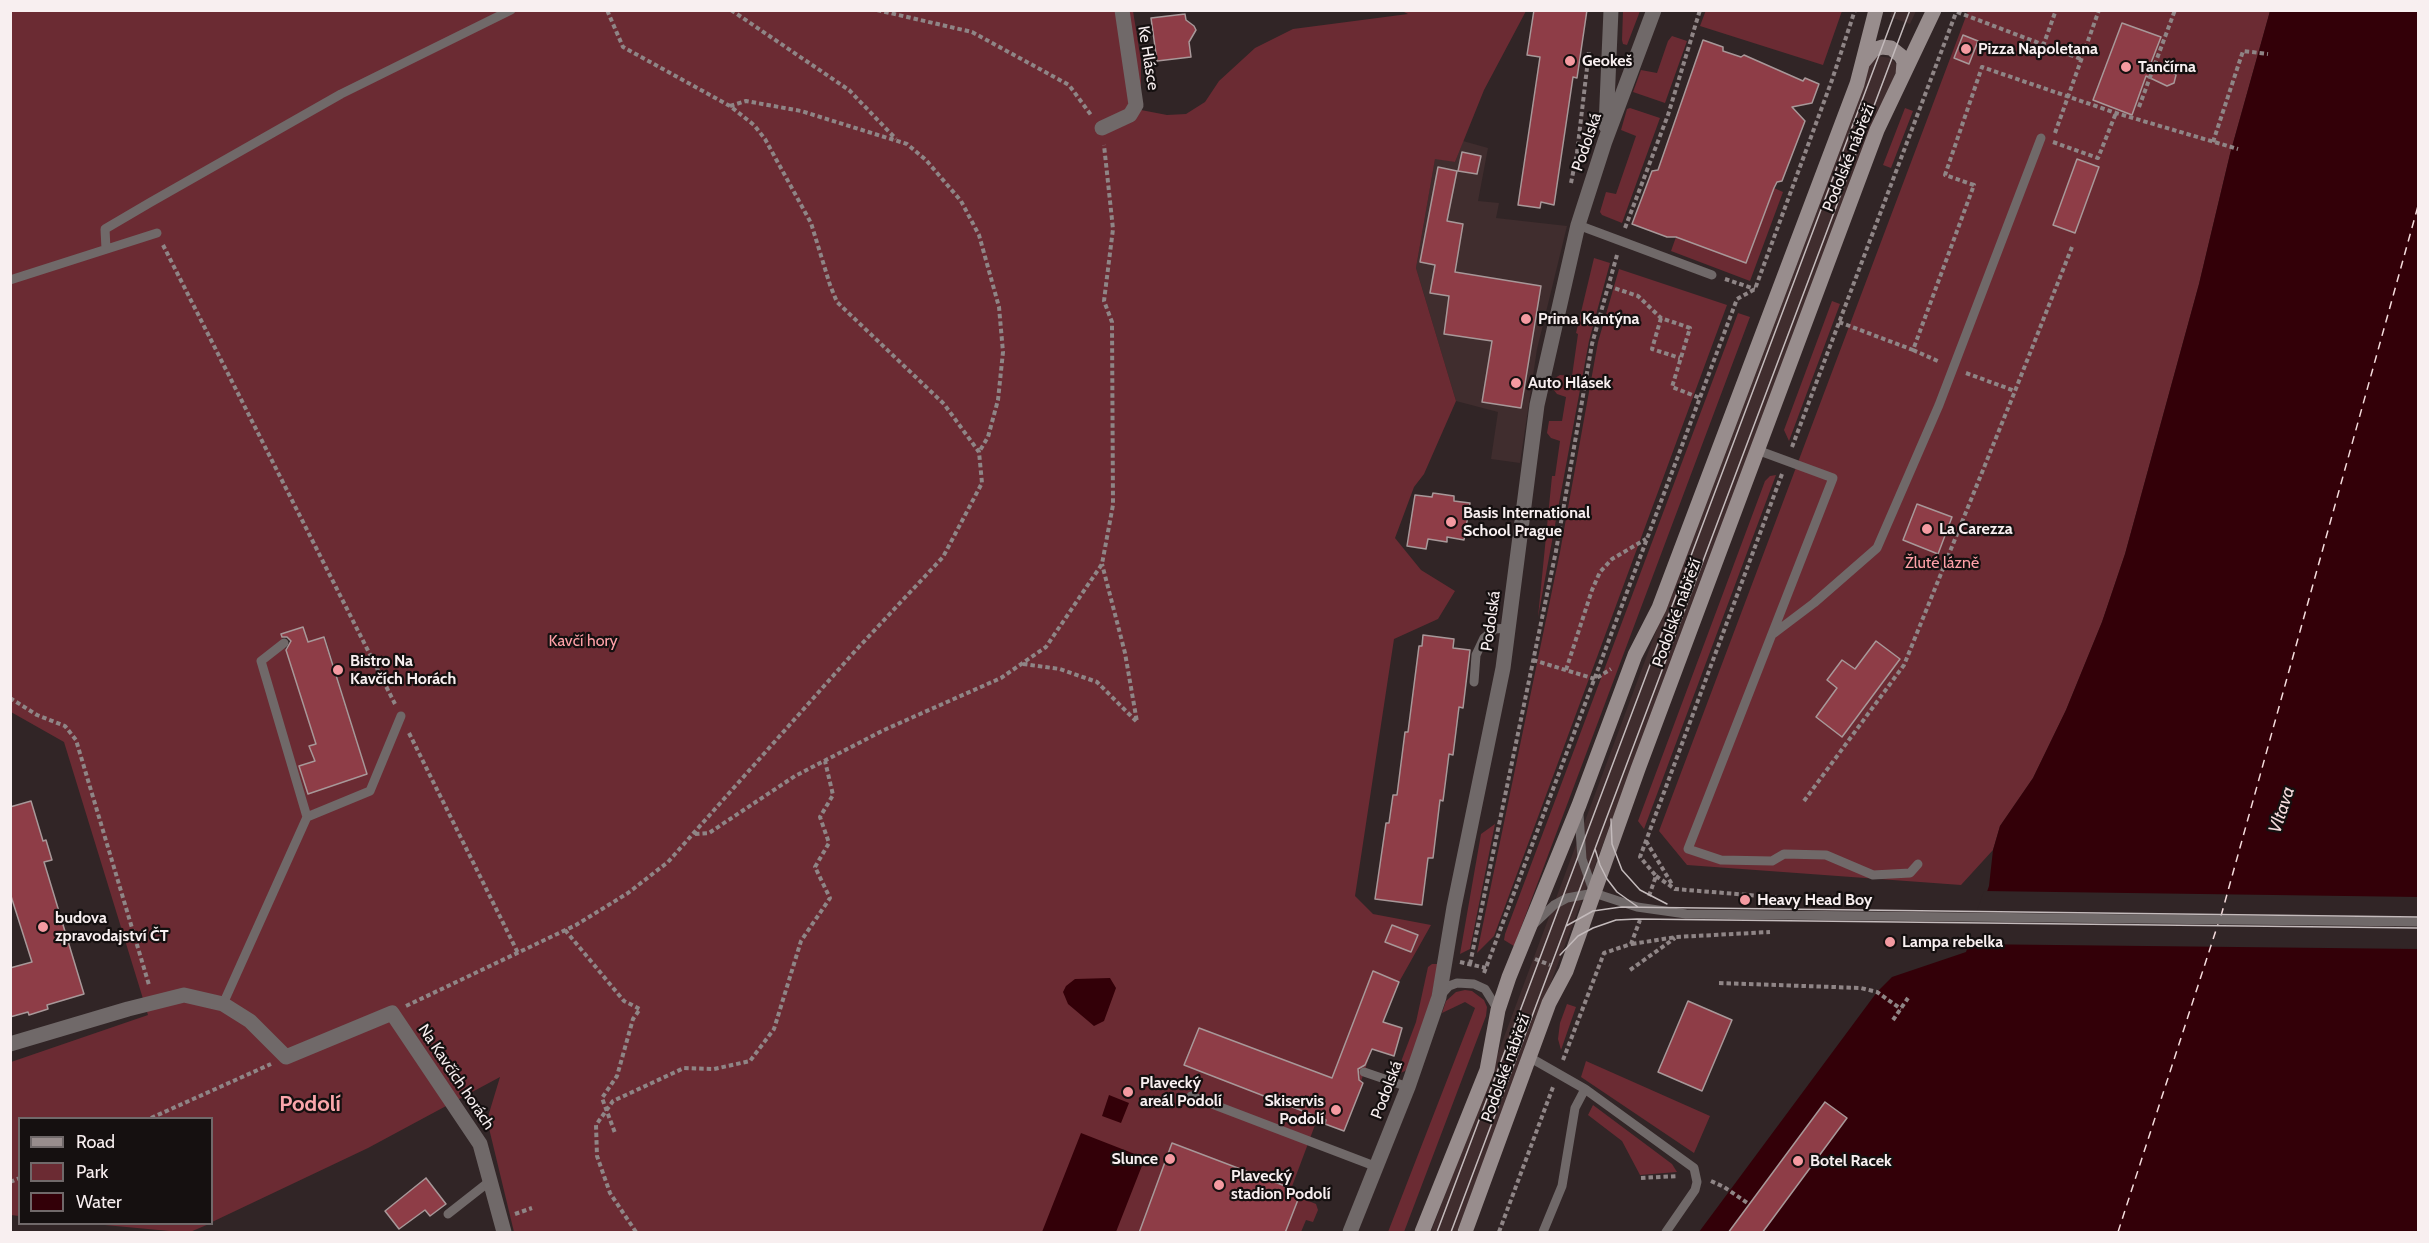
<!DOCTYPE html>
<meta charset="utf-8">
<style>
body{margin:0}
#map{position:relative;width:2429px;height:1243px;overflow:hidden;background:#312526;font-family:Cabin,sans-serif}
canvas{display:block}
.frame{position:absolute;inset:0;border:12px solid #f8eff0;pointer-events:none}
.legend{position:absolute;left:18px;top:1117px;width:195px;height:108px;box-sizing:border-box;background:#151010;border:2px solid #70696a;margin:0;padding:8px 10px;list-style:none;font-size:18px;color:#f8eff0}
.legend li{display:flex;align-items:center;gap:12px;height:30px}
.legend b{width:30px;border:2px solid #70696a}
</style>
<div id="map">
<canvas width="2429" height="1243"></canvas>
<div class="frame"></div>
<ul class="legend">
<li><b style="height:8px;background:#988d8d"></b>Road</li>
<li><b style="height:16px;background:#6b2b33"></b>Park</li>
<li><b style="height:16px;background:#330008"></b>Water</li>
</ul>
</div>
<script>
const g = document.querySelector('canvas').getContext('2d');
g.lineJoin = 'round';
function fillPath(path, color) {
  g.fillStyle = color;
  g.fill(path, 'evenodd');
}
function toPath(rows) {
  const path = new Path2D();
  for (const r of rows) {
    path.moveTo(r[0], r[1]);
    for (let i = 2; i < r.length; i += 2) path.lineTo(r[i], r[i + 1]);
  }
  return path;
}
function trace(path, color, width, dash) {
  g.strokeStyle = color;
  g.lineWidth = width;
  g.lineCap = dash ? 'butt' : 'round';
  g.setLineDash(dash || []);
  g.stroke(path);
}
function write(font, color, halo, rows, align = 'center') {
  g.font = font + ' Cabin,sans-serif';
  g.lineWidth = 4.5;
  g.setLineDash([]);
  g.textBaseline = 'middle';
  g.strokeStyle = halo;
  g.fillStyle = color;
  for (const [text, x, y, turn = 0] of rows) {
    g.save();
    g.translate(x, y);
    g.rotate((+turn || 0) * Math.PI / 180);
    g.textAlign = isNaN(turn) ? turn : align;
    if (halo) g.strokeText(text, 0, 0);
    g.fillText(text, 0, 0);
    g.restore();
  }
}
const built = toPath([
 [1892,11,1892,10,1916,11,1910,24,1890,17],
 [1877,56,1891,58,1896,64,1897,69,1834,230,1457,1232,1431,1232,1870,60],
 [1463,141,1488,148,1478,201,1499,203,1496,218,1567,226,1537,349,1520,463,1491,459,1498,412,1456,401,1416,268,1435,158,1455,162]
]);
const green = toPath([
 [1706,10,1842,10,1842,11,1823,65,1700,26],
 [10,11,1133,11,1141,61,1141,110,1167,115,1186,114,1205,102,1219,81,1255,48,1293,29,1408,14,1402,11,1526,11,1484,90,1455,162,1435,159,1416,268,1456,401,1424,474,1414,487,1395,538,1421,570,1455,591,1438,619,1394,639,1355,896,1373,914,1431,925,1399,982,1372,1049,1344,1131,1325,1124,1326,1120,1318,1117,1291,1189,1299,1197,1316,1204,1318,1210,1313,1222,1306,1220,1301,1232,514,1232,487,1120,500,1077,368,1148,212,1222,212,1118,20,1118,19,1216,11,1215,11,1062,148,1015,64,742,11,712],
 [302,627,308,642,325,637,367,773,308,794,299,767,315,761,309,746,316,744,281,634],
 [1623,11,1640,11,1627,45,1623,44,1622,40],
 [1968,11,2270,11,2230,154,2199,284,2125,554,2102,622,2066,710,2033,778,2000,826,1993,850,1961,885,1687,865,1659,831],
 [1672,36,1687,41,1665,103,1633,92,1641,70,1657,73,1668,41],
 [1630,108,1660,118,1622,223,1602,215,1600,212,1606,192,1616,194,1636,136,1621,130,1627,109],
 [1905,108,1913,111,1891,168,1883,165],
 [1774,188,1783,192,1750,281,1671,251,1676,237,1746,263],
 [1594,258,1610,263,1589,341,1538,617,1552,476,1555,476,1560,441,1551,438,1547,433,1549,421,1562,421,1566,397,1557,394,1553,389,1555,378,1560,375,1572,376,1578,334,1576,333],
 [1619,269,1727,305,1494,936,1477,953,1560,552,1598,342],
 [1832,301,1840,304,1789,441,1784,430],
 [1738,313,1750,317,1514,946,1504,940,1505,934],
 [1776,475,1644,829,1638,821,1765,481,1770,476],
 [1495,824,1470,949,1460,954,1481,834],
 [1432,964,1438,964,1430,1005,1410,1065,1405,1071,1396,1075,1416,1022,1428,967],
 [1465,990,1472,991,1484,1000,1487,1007,1486,1016,1404,1232,1388,1232,1475,1008,1465,1002,1442,1013,1446,1001,1456,992],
 [1567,1004,1576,1007,1561,1050,1558,1039,1560,1023],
 [1586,1061,1710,1116,1694,1153,1581,1077],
 [1593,1105,1656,1152,1672,1164,1677,1172,1640,1175,1622,1141,1588,1115],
 [94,1224,209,1224,190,1232,180,1232]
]);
const water = toPath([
 [2270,11,2418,11,2418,1232,1699,1232,1877,992,1892,977,1966,952,1989,886,1993,850,2000,826,2033,778,2066,710,2102,622,2125,554,2199,284,2230,154],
 [1110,978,1116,988,1104,1021,1094,1026,1068,1004,1063,992,1066,986,1075,979],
 [1109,1095,1129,1103,1121,1123,1102,1116],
 [1081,1133,1145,1158,1116,1232,1042,1232]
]);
const pier = toPath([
 [1984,891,2418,897,2418,949,1965,944]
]);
const ferry = toPath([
 [2221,916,2418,206],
 [2118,1232,2218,924]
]);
const building = toPath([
 [1534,10,1587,10,1577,78,1573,77,1554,205,1541,202,1540,208,1518,205,1540,57,1527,55,1534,10],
 [1185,14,1186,20,1194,26,1196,30,1189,42,1191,57,1157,61,1151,18,1185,14],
 [2122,23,2161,37,2149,68,2171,69,2176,75,2174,83,2167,86,2146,76,2132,115,2093,100,2122,23],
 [1963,35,1978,41,1969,64,1954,58,1963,35],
 [1703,40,1723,47,1723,51,1741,57,1744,55,1803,81,1805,78,1819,84,1812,103,1792,107,1805,121,1782,181,1777,182,1774,188,1746,263,1676,237,1667,237,1632,224,1652,171,1658,170,1703,40],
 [1462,152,1481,156,1477,174,1458,171,1462,152],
 [2077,159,2099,167,2075,233,2053,225,2077,159],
 [1438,167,1457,171,1447,221,1463,224,1455,272,1541,286,1521,408,1482,402,1492,341,1444,334,1449,296,1430,293,1435,265,1420,262,1438,167],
 [1433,493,1454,496,1454,501,1470,503,1464,540,1447,537,1447,542,1428,539,1426,549,1407,546,1415,495,1432,497,1433,493],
 [1917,504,1952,517,1938,554,1903,540,1917,504],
 [303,627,308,642,324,637,367,774,308,794,299,766,315,761,309,746,316,744,286,650,291,641,287,637,282,637,281,634,303,627],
 [1423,635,1454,639,1453,648,1470,650,1463,708,1459,707,1453,755,1449,754,1443,801,1440,800,1433,858,1428,858,1422,905,1375,899,1386,823,1389,823,1393,795,1397,795,1405,732,1408,732,1419,646,1422,646,1423,635],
 [1876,641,1900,659,1842,737,1816,717,1837,688,1827,680,1842,660,1855,669,1876,641],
 [31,801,43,841,46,840,52,860,44,862,84,994,47,1005,48,1009,29,1015,28,1012,10,1017,10,968,32,962,10,893,10,807,31,801],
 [1392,925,1418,935,1411,952,1385,942,1392,925],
 [1373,971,1399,982,1383,1022,1402,1028,1394,1056,1372,1049,1365,1065,1358,1069,1359,1080,1363,1083,1344,1131,1325,1124,1326,1120,1184,1065,1199,1028,1332,1078,1373,971],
 [1688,1001,1732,1020,1702,1091,1658,1072,1688,1001],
 [1825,1102,1847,1118,1762,1233,1728,1233,1825,1102],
 [1172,1143,1301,1192,1285,1233,1139,1233,1172,1143],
 [426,1178,446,1204,430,1216,425,1210,399,1229,385,1211,426,1178]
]);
const path = toPath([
 [731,10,849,90,896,139],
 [877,10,972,32,1069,85,1091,115],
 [1957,12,2081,59],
 [2043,46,2056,10],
 [730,106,746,101,801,111,907,144,926,160,961,201,979,235,999,307,1003,352,998,400,988,437,979,452],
 [2139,107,2175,10],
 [2055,133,2099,10],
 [2053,142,2098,158,2116,113],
 [2213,142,2243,51,2268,54],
 [1571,183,1577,153,1589,51],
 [1625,228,1668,115,1700,10],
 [163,245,395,704],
 [1725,279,1755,289],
 [1608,286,1638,296,1661,318,1690,328,1672,387,1700,398],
 [1661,318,1652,349,1680,358],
 [1839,322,1913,350,1974,185,1945,175,1982,67,2116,113,2238,149],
 [1913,350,1940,362],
 [1966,373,2015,391,2072,247],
 [1792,447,1957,10],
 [1533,660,1595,679,1611,669],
 [1023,664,1060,669,1097,682,1137,722,1125,653,1102,564],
 [1566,670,1592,590,1600,572,1612,559,1646,539],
 [10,698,37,715,65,726,76,740,149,985],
 [409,733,518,953],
 [1804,801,1904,665,2015,391],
 [695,834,709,833,795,776,884,730,1001,678,1046,647,1102,564,1113,505,1112,322,1104,301,1113,229,1104,145],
 [1646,841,1673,886],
 [1656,876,1675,889,1786,898],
 [1649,896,1656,876,1640,857,1782,474],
 [565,930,624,1001,640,1009,633,1019,617,1076,602,1098,615,1133],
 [1632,944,1676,937,1770,932],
 [1535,959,1550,965],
 [1460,962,1486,968],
 [1470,964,1556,551,1592,344,1617,255],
 [1630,970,1675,938],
 [1484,973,1737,299,1755,289,1832,80,1855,10],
 [1719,983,1861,988,1877,992,1901,1009],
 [406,1006,576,925,628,893,668,862,856,650,943,557,982,483,979,452,944,404,837,302,830,285,811,223,765,139,754,125,730,106,623,47,607,10],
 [1893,1020,1908,998],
 [1563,1060,1604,953,1631,944,1640,920],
 [151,1118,271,1064],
 [1641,1178,1678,1176],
 [1711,1181,1724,1187,1749,1204],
 [10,1182,20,1178],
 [515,1214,532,1208],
 [636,1232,610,1193,597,1156,596,1125,613,1101,684,1068,714,1069,750,1061,774,1029,801,941,830,898,815,867,829,843,820,817,833,795,825,761],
 [1499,1232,1553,1087]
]);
const service = toPath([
 [1578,225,1712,275],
 [106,249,105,229,151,202,341,94,511,10],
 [10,280,157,233],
 [1757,450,1833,478,1688,849,1721,860,1772,861,1784,854,1826,855,1873,875,1910,873,1918,864],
 [1773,634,1814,603,1877,548,1939,405,2041,138],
 [284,643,261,661,307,817],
 [1474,682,1476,655,1484,638,1495,629,1508,628],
 [1579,814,1582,859,1594,893],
 [1534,924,1554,905,1567,898,1594,893,1637,907,1686,914,2418,922],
 [1441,995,1449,986,1457,983,1474,984,1485,989,1498,1010],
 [223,1004,307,817,370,791,401,716],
 [1529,1057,1585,1089],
 [1364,1072,1408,1087],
 [1191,1096,1377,1167],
 [448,1214,490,1181],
 [1543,1232,1562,1186,1575,1108,1585,1089,1694,1168,1697,1182,1695,1190,1666,1232]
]);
const minor = toPath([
 [1606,126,1611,10],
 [1102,128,1130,115,1136,105,1122,10],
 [10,1044,128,1009,184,995,223,1004,250,1021,286,1057,392,1013,480,1144,504,1232],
 [1350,1232,1408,1087,1439,997,1454,907,1503,668,1537,405,1578,225,1605,141,1654,10]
]);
const secondary = toPath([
 [1864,61,1873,50,1882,47,1891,48,1901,56,1904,62,1903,75],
 [1422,1232,1487,1070,1498,1010,1509,977,1579,805,1635,655,1659,608,1857,84,1876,10],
 [1465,1232,1549,1003,1566,971,1638,769,1877,130,1934,10]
]);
const tram = toPath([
 [1611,819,1612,844,1622,870,1640,890,1667,904],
 [1595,849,1600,865,1607,879,1617,892,1638,907],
 [1566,926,1593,911,1621,907,2418,917],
 [1560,955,1578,936,1593,928,1616,920,1637,919,2418,928],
 [1437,1232,1896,10],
 [1451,1232,1910,10]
]);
const markers = [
 [1966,49,6,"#f49aa1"],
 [1570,61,6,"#f49aa1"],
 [2126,67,6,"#f49aa1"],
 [1526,319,6,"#f49aa1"],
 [1516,383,6,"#f49aa1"],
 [1451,522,6,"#f49aa1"],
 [1927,529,6,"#f49aa1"],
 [338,670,6,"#f49aa1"],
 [1745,900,6,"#f49aa1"],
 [43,927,6,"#f49aa1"],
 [1890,942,6,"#f49aa1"],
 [1128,1092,6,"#f49aa1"],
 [1336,1110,6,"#f49aa1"],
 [1170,1159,6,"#f49aa1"],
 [1798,1161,6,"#f49aa1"],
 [1219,1185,6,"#f49aa1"]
];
const poiNames = [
 ["Pizza Napoletana",1978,49],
 ["Geokeš",1582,61],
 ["Tančírna",2138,67],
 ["Prima Kantýna",1538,319],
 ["Auto Hlásek",1528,383],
 ["Basis International",1463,513],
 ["School Prague",1463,531],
 ["La Carezza",1939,529],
 ["Bistro Na",350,661],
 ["Kavčích Horách",350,679],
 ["Heavy Head Boy",1757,900],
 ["budova",55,918],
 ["zpravodajství ČT",55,936],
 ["Lampa rebelka",1902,942],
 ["Plavecký",1140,1083],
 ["areál Podolí",1140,1101],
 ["Skiservis",1324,1101,"right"],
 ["Podolí",1324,1119,"right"],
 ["Slunce",1158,1159,"right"],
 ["Botel Racek",1810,1161],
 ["Plavecký",1231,1176],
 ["stadion Podolí",1231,1194]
];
const streetNames = [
 ["Ke Hlásce",1148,58,81],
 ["Podolská",1587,142,-71],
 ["Podolské nábřeží",1849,158,-68],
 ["Podolské nábřeží",1677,613,-70],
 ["Podolská",1491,621,-82],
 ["Podolské nábřeží",1506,1068,-70],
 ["Na Kavčích horách",456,1077,56],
 ["Podolská",1387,1090,-69]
];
const parkNames = [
 ["Žluté lázně",1942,563],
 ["Kavčí hory",583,641]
];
const waterNames = [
 ["Vltava",2282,810,-72]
];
const districtNames = [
 ["Podolí",310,1105]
];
fillPath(built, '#402d2e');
fillPath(green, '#6b2b33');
fillPath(water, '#330008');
fillPath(pier, '#312526');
trace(ferry, '#f4dbdc', 1.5, [8, 6]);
fillPath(building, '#8e3d47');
trace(building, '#a89899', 1.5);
trace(path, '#8f8586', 4, [4.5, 3]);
trace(service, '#706969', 9);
trace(minor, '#706969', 15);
trace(secondary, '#988d8d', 15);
trace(tram, '#c4bbbc', 1.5);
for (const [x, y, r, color] of markers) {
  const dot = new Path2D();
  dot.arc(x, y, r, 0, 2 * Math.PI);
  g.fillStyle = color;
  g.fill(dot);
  trace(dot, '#151010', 2);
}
write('bold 16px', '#f8eff0', '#151010', poiNames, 'left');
write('16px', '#f8eff0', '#151010', streetNames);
write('16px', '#ffa1a8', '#151010', parkNames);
write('italic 18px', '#f4dbdc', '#151010', waterNames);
write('bold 22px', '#faa6ab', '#151010', districtNames);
</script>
